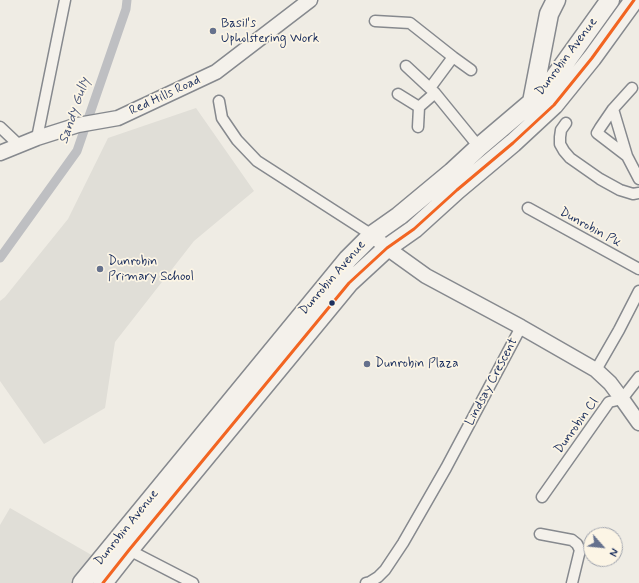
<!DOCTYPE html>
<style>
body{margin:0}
#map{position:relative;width:639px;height:583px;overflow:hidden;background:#efece4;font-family:Mynerve,sans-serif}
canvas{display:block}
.north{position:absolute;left:583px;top:527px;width:40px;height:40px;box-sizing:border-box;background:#fcf5e5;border:1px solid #a2a6af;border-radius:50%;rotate:117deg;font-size:11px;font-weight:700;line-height:16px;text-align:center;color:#1b2f5e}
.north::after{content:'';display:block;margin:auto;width:14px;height:18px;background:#65718d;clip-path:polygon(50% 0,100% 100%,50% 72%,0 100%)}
</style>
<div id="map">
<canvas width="639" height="583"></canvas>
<div class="north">N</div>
</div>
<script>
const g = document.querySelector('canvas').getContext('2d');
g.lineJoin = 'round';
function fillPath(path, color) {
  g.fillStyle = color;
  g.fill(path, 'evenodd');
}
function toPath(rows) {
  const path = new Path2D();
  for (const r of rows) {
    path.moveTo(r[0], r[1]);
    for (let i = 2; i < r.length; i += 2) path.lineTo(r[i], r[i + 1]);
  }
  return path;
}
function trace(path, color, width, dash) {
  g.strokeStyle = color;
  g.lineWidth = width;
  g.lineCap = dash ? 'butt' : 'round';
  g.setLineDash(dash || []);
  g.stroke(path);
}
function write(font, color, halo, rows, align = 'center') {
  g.font = font + ' Mynerve,sans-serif';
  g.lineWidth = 3.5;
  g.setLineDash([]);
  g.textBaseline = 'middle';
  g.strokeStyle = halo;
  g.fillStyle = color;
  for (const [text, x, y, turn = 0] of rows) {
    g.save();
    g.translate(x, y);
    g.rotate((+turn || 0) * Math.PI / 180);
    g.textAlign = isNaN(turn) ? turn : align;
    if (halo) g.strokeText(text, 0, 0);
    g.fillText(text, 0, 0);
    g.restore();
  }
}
const built = toPath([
 [196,108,254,191,194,241,115,342,105,408,44,444,0,381,0,301,5,297,68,219,108,138],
 [10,508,95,557,74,583,0,583,0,525]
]);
const canal = toPath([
 [0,258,77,151,126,9,127,0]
]);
const street = toPath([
 [375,21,410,23,453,57],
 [406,66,435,93,479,147],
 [430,88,453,57,471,70],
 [398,94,419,107],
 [219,101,222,118,237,140,257,161,372,235],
 [613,109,627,156,639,179],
 [566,123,561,130,560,137,560,144,564,151,570,158,600,179,620,190,633,194,639,193],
 [0,127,19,145],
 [418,127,419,107,435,93],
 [37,138,65,0],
 [627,156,597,133,600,128,613,109,632,88],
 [528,208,639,269],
 [596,370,619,330,639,291],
 [542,497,609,402,622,399,639,377],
 [540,534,572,540,577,544,580,550,572,583],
 [126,547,129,550,193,583],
 [366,583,370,582,378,577,385,570,403,543,446,468,521,327]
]);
const secondary = toPath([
 [0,153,37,138,78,125,118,118,216,72,310,0],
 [372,235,387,248,426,276,521,327,596,370,610,383,622,399,639,423]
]);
const highway = toPath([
 [532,102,549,14,556,0],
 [82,583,348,259,372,235,399,216,452,172,479,147,532,102,552,81,610,0],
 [103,583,129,550,349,283,387,248,414,229,457,190,513,143,554,105,592,58,634,0]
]);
const bus1 = toPath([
 [103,583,129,550,349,283,387,248,414,229,457,190,513,143,554,105,592,58,634,0]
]);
const markers = [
 [213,31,4,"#65718d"],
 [100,269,4,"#65718d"],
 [332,303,3.5,"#1b2f5e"],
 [367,364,4,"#65718d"]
];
const poiNames = [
 ["Basil's",221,24],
 ["Upholstering Work",221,39],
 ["Dunrobin",108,262],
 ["Primary School",108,277],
 ["Dunrobin Plaza",375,364]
];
const streetNames = [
 ["Dunrobin Avenue",567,57,-53],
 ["Red Hills Road",165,96,-25],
 ["Dunrobin Pk",590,228,29],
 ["Dunrobin Avenue",333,278,-49],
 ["Lindsay Crescent",492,382,-62],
 ["Dunrobin Cl",577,426,-54],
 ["Dunrobin Avenue",127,528,-51]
];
const waterNames = [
 ["Sandy Gully",75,111,-71]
];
fillPath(built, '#e0ded7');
trace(canal, '#bebfc2', 9);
trace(street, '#86898e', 13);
trace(secondary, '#86898e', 17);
trace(highway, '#86898e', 21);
trace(street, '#f4f1eb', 10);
trace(secondary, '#f4f1eb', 14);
trace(highway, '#f4f1eb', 18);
trace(bus1, '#f26522', 3);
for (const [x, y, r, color] of markers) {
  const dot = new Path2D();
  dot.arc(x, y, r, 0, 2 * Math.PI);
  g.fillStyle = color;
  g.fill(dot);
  trace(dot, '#fcf5e5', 1.5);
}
write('13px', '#1b2f5e', '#fcf5e5', poiNames, 'left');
write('13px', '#1b2f5e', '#fcf5e5', streetNames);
write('italic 14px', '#465478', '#fcf5e5', waterNames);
</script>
